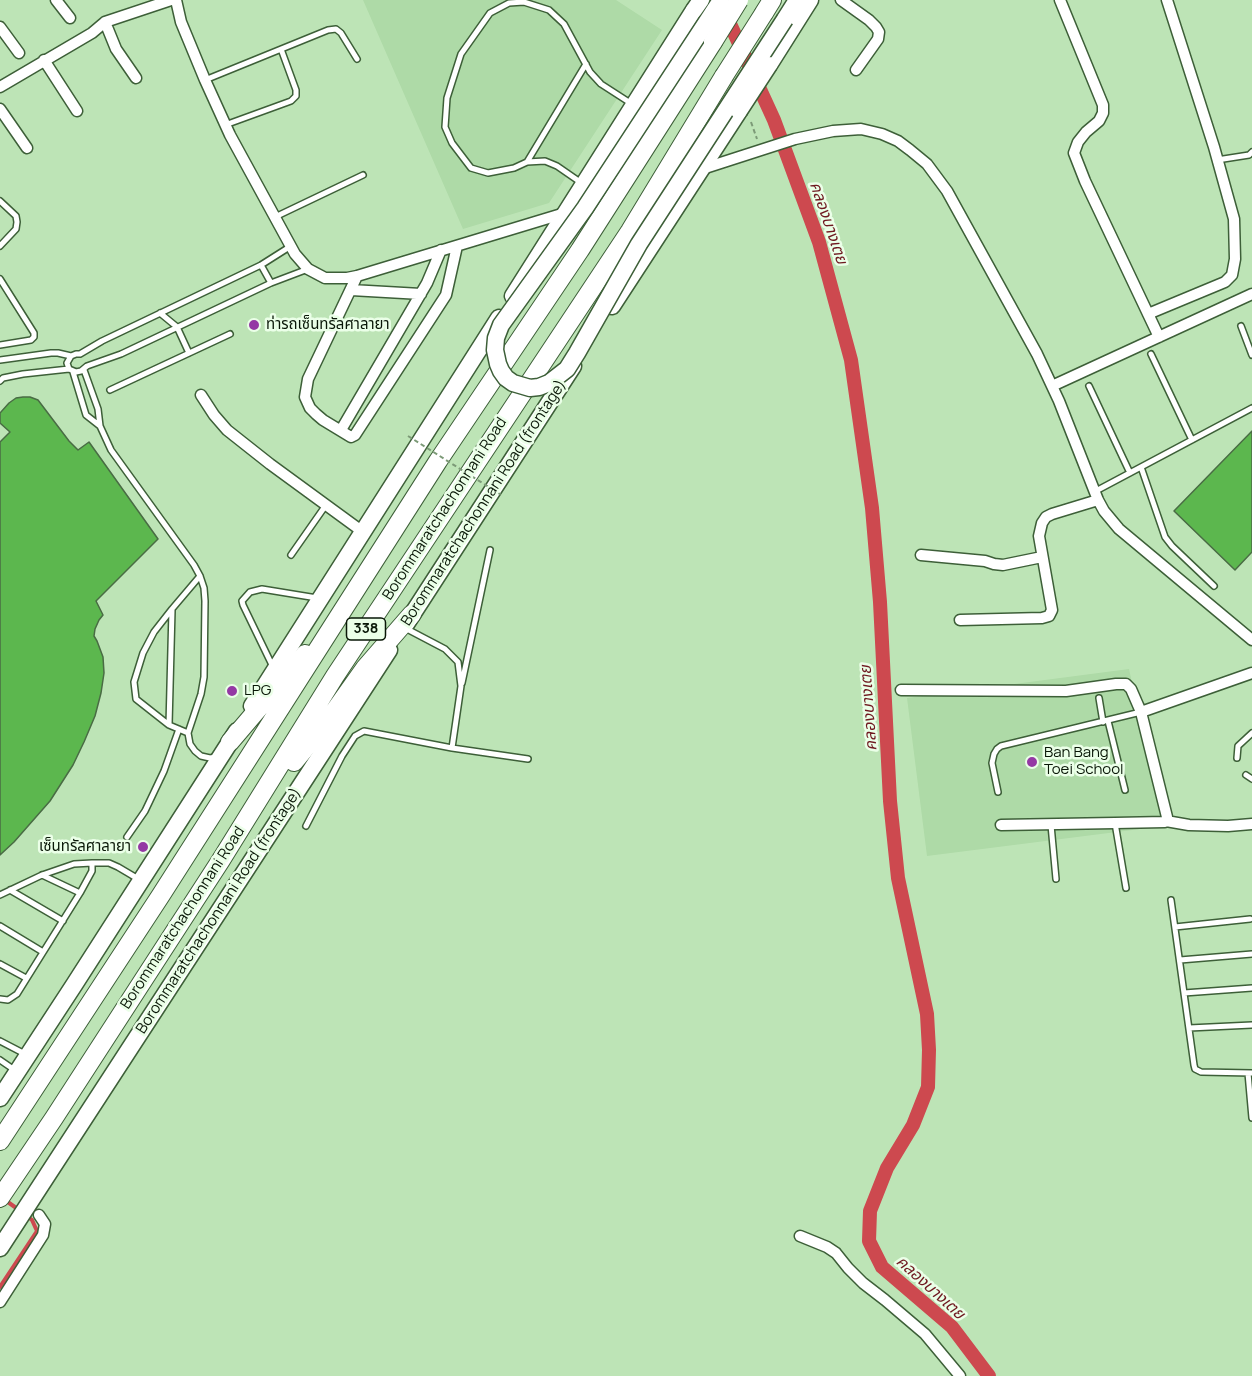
<!DOCTYPE html>
<meta charset="utf-8">
<style>
body{margin:0}
canvas{display:block;background:#bde4b6}
</style>
<canvas width="1252" height="1376"></canvas>
<script>
const g = document.querySelector('canvas').getContext('2d');
g.lineJoin = 'round';
function fillPath(path, color) {
  g.fillStyle = color;
  g.fill(path, 'evenodd');
}
function toPath(rows) {
  const path = new Path2D();
  for (const r of rows) {
    path.moveTo(r[0], r[1]);
    for (let i = 2; i < r.length; i += 2) path.lineTo(r[i], r[i + 1]);
  }
  return path;
}
function trace(path, color, width, dash) {
  g.strokeStyle = color;
  g.lineWidth = width;
  g.lineCap = dash ? 'butt' : 'round';
  g.setLineDash(dash || []);
  g.stroke(path);
}
function write(font, color, halo, rows, align = 'center') {
  g.font = font + ' Manrope,"Noto Sans Thai",sans-serif';
  g.lineWidth = 5;
  g.setLineDash([]);
  g.textBaseline = 'middle';
  g.strokeStyle = halo;
  g.fillStyle = color;
  for (const [text, x, y, turn = 0] of rows) {
    g.save();
    g.translate(x, y);
    g.rotate((+turn || 0) * Math.PI / 180);
    g.textAlign = isNaN(turn) ? turn : align;
    if (halo) g.strokeText(text, 0, 0);
    g.fillText(text, 0, 0);
    g.restore();
  }
}
const built = toPath([
 [363,0,616,0,662,30,549,203,463,229],
 [1129,669,1164,826,927,856,907,698]
]);
const stream = toPath([
 [5,1200,19,1210],
 [0,1287,37,1231,32,1220,27,1216]
]);
const canal = toPath([
 [725,13,774,120,819,242,851,360,872,508,880,602,890,801,898,878,927,1014,929,1050,928,1087,913,1125,887,1168,870,1211,869,1241,882,1267,952,1327,989,1376]
]);
const building = toPath([
 [23,397,30,397,38,400,69,441,78,450,89,442,158,539,96,601,103,615,99,620,95,629,94,636,97,641,103,657,104,673,101,693,95,716,84,742,73,765,50,801,14,842,0,855,0,442,10,432,0,423,0,413,9,403,16,398,23,397],
 [1252,431,1252,552,1235,570,1174,511,1252,431]
]);
const path = toPath([
 [751,122,757,139]
]);
const service = toPath([
 [205,80,328,30,336,29,341,33,357,59],
 [225,125,291,101,296,96,296,90,281,49],
 [1217,160,1249,155,1252,152],
 [527,162,586,64],
 [583,184,557,166,545,161,527,162,514,168,488,173,471,168,452,143,445,127,447,98,461,54,490,13,509,3,524,2,549,10,564,24,590,72,601,84,632,104],
 [0,201,16,216,17,222,16,229,0,246],
 [275,217,363,175],
 [261,265,271,283],
 [0,279,34,333,34,337,31,340,0,345],
 [160,313,177,327,189,353],
 [1241,326,1252,355],
 [1151,354,1192,440],
 [71,356,67,363,69,369,76,372,81,371,87,366,121,354,271,283,308,269],
 [0,360,51,353,58,353,71,356,76,354,80,354,102,341,261,265,291,246],
 [84,370,98,409,100,426,111,450,194,565,200,576,204,588,205,601,204,677,201,694,188,733,190,744,195,751,201,756,210,758,216,757],
 [73,372,86,415,100,426],
 [0,381,3,378,23,374,69,369],
 [1089,386,1130,473],
 [110,390,230,334],
 [1141,467,1165,537,1172,546,1214,586],
 [1094,492,1252,408],
 [291,555,326,505],
 [405,628,445,649,458,662,461,686,452,748,528,759],
 [273,667,243,605,242,601,250,592,262,589,317,598],
 [462,683,490,550],
 [1099,698,1103,722],
 [1108,721,1125,790],
 [169,725,172,610],
 [188,733,169,725,136,699,134,682,143,653,154,632,172,609,200,576],
 [1237,758,1238,746,1252,733],
 [1246,775,1252,779],
 [998,792,992,763,994,754,997,749,1001,746,1141,712],
 [1115,823,1126,888],
 [1051,825,1056,879],
 [306,826,342,756,355,736,364,731,452,748],
 [127,837,145,811,164,771,179,729],
 [92,863,109,863,118,867,140,880],
 [42,875,80,893],
 [10,890,63,921],
 [0,895,42,875,74,864,92,863,92,871,80,893,17,994,8,1000,0,999],
 [1171,900,1194,1065,1195,1069,1201,1072,1252,1073],
 [0,926,43,952],
 [1175,927,1250,919],
 [1180,960,1252,954],
 [0,964,26,978],
 [1184,993,1252,988],
 [1189,1028,1252,1025],
 [0,1041,25,1054],
 [0,1060,16,1071],
 [1248,1073,1252,1118]
]);
const minor = toPath([
 [56,0,70,18],
 [176,0,181,22,205,80,230,135,295,254,308,269,325,278,347,278,357,276,565,213],
 [841,0,869,20,876,27,879,32,878,39,856,70],
 [1060,0,1103,105,1103,113,1099,121,1086,132,1078,142,1074,153,1085,181,1159,337],
 [105,22,116,49,136,78],
 [0,27,19,53],
 [44,60,77,111],
 [0,87,92,33,105,22,171,0],
 [0,109,27,148],
 [702,169,795,139,833,131,861,129,882,134,898,141,910,150,927,164,947,191,1037,354,1059,401,1098,500,1104,511,1119,529,1252,640],
 [357,276,308,379,305,397,310,408,316,414,323,420,351,437,355,435,446,295,457,246],
 [351,290,421,294],
 [1148,314,1225,282,1232,275,1235,259,1234,219,1214,147,1167,0],
 [1052,386,1252,294],
 [201,395,214,415,227,430,270,464,363,532],
 [341,430,427,283,441,250],
 [921,555,985,561,994,564,1003,565,1042,557],
 [960,620,1042,618,1049,616,1052,610,1039,536,1042,523,1046,517,1052,514,1098,500],
 [901,690,1066,691,1116,684,1126,684,1131,689,1141,712,1167,817,1166,821,1165,822,1115,823,1001,825],
 [1141,712,1252,673],
 [1166,821,1189,825,1228,826,1252,824],
 [800,1236,827,1247,836,1253,848,1268,863,1283,885,1300,925,1334,960,1376],
 [0,1302,43,1235,45,1224,39,1215]
]);
const secondary = toPath([
 [785,19,797,0],
 [769,65,810,0],
 [513,296,694,10],
 [612,306,739,111],
 [406,624,573,366],
 [252,706,499,318],
 [0,1098,74,985,237,731],
 [0,1248,389,650]
]);
const trunk = toPath([
 [764,13,772,0],
 [230,742,305,654],
 [294,762,326,723,365,668,412,614],
 [0,1141,161,895,438,461,580,250,713,42],
 [0,1198,54,1118,221,860,335,676,630,231,724,76]
]);
const pathBridge = toPath([
 [408,436,503,496]
]);
const secondaryBridge = toPath([
 [721,0,585,208,501,325,496,338,495,350,498,364,501,371,506,378,513,383,530,388,539,387,549,383,567,369,577,353,639,244,785,19],
 [694,10,701,0],
 [739,111,769,65]
]);
const trunkBridge = toPath([
 [713,42,739,0],
 [724,76,764,13]
]);
const markers = [
 [254,325,6,"#9439a4"],
 [232,691,6,"#9439a4"],
 [1032,762,6,"#9439a4"],
 [143,847,6,"#9439a4"]
];
const shields = [
 [366,629,39]
];
const shieldNames = [
 ["338",366,629]
];
const poiNames = [
 ["ท่ารถเซ็นทรัลศาลายา",266,325],
 ["LPG",244,691],
 ["Ban Bang",1044,753],
 ["Toei School",1044,770],
 ["เซ็นทรัลศาลายา",131,847,"right"]
];
const streetNames = [
 ["Borommaratchachonnani Road (frontage)",484,503,-57],
 ["Borommaratchachonnani Road",445,509,-57],
 ["Borommaratchachonnani Road (frontage)",219,911,-57],
 ["Borommaratchachonnani Road",183,918,-57]
];
const waterNames = [
 ["คลองบางเตย",828,223,71],
 ["คลองบางเตย",869,708,-94],
 ["คลองบางเตย",930,1288,42]
];
fillPath(built, '#aedaa7');
trace(stream, '#cd494f', 4);
trace(canal, '#cd494f', 14);
fillPath(building, '#5cb74e');
trace(building, '#496c44', 1.5);
trace(service, '#3d5f38', 8);
trace(minor, '#3d5f38', 13);
trace(secondary, '#3d5f38', 19);
trace(trunk, '#3d5f38', 20);
trace(path, '#7c9a77', 2, [4.5, 3]);
trace(service, '#fff', 5);
trace(minor, '#fff', 10);
trace(secondary, '#fff', 16);
trace(trunk, '#fff', 18);
trace(secondaryBridge, '#3d5f38', 19, []);
trace(trunkBridge, '#3d5f38', 20, []);
trace(pathBridge, '#7c9a77', 2, [4.5, 3]);
trace(secondaryBridge, '#fff', 16);
trace(trunkBridge, '#fff', 18);
for (const [x, y, r, color] of markers) {
  const dot = new Path2D();
  dot.arc(x, y, r, 0, 2 * Math.PI);
  g.fillStyle = color;
  g.fill(dot);
  trace(dot, '#ebffe8', 2);
}
for (const [x, y, w] of shields) {
  const box = new Path2D();
  box.roundRect(x - w / 2, y - 11, w, 22, 4.5);
  g.fillStyle = '#ebffe8';
  g.fill(box);
  trace(box, '#091707', 1.5);
}
write('bold 14px', '#091707', null, shieldNames);
write('15px', '#091707', '#ebffe8', poiNames, 'left');
write('15px', '#091707', '#ebffe8', streetNames);
write('italic 16px', '#6f1920', '#ebffe8', waterNames);
</script>
